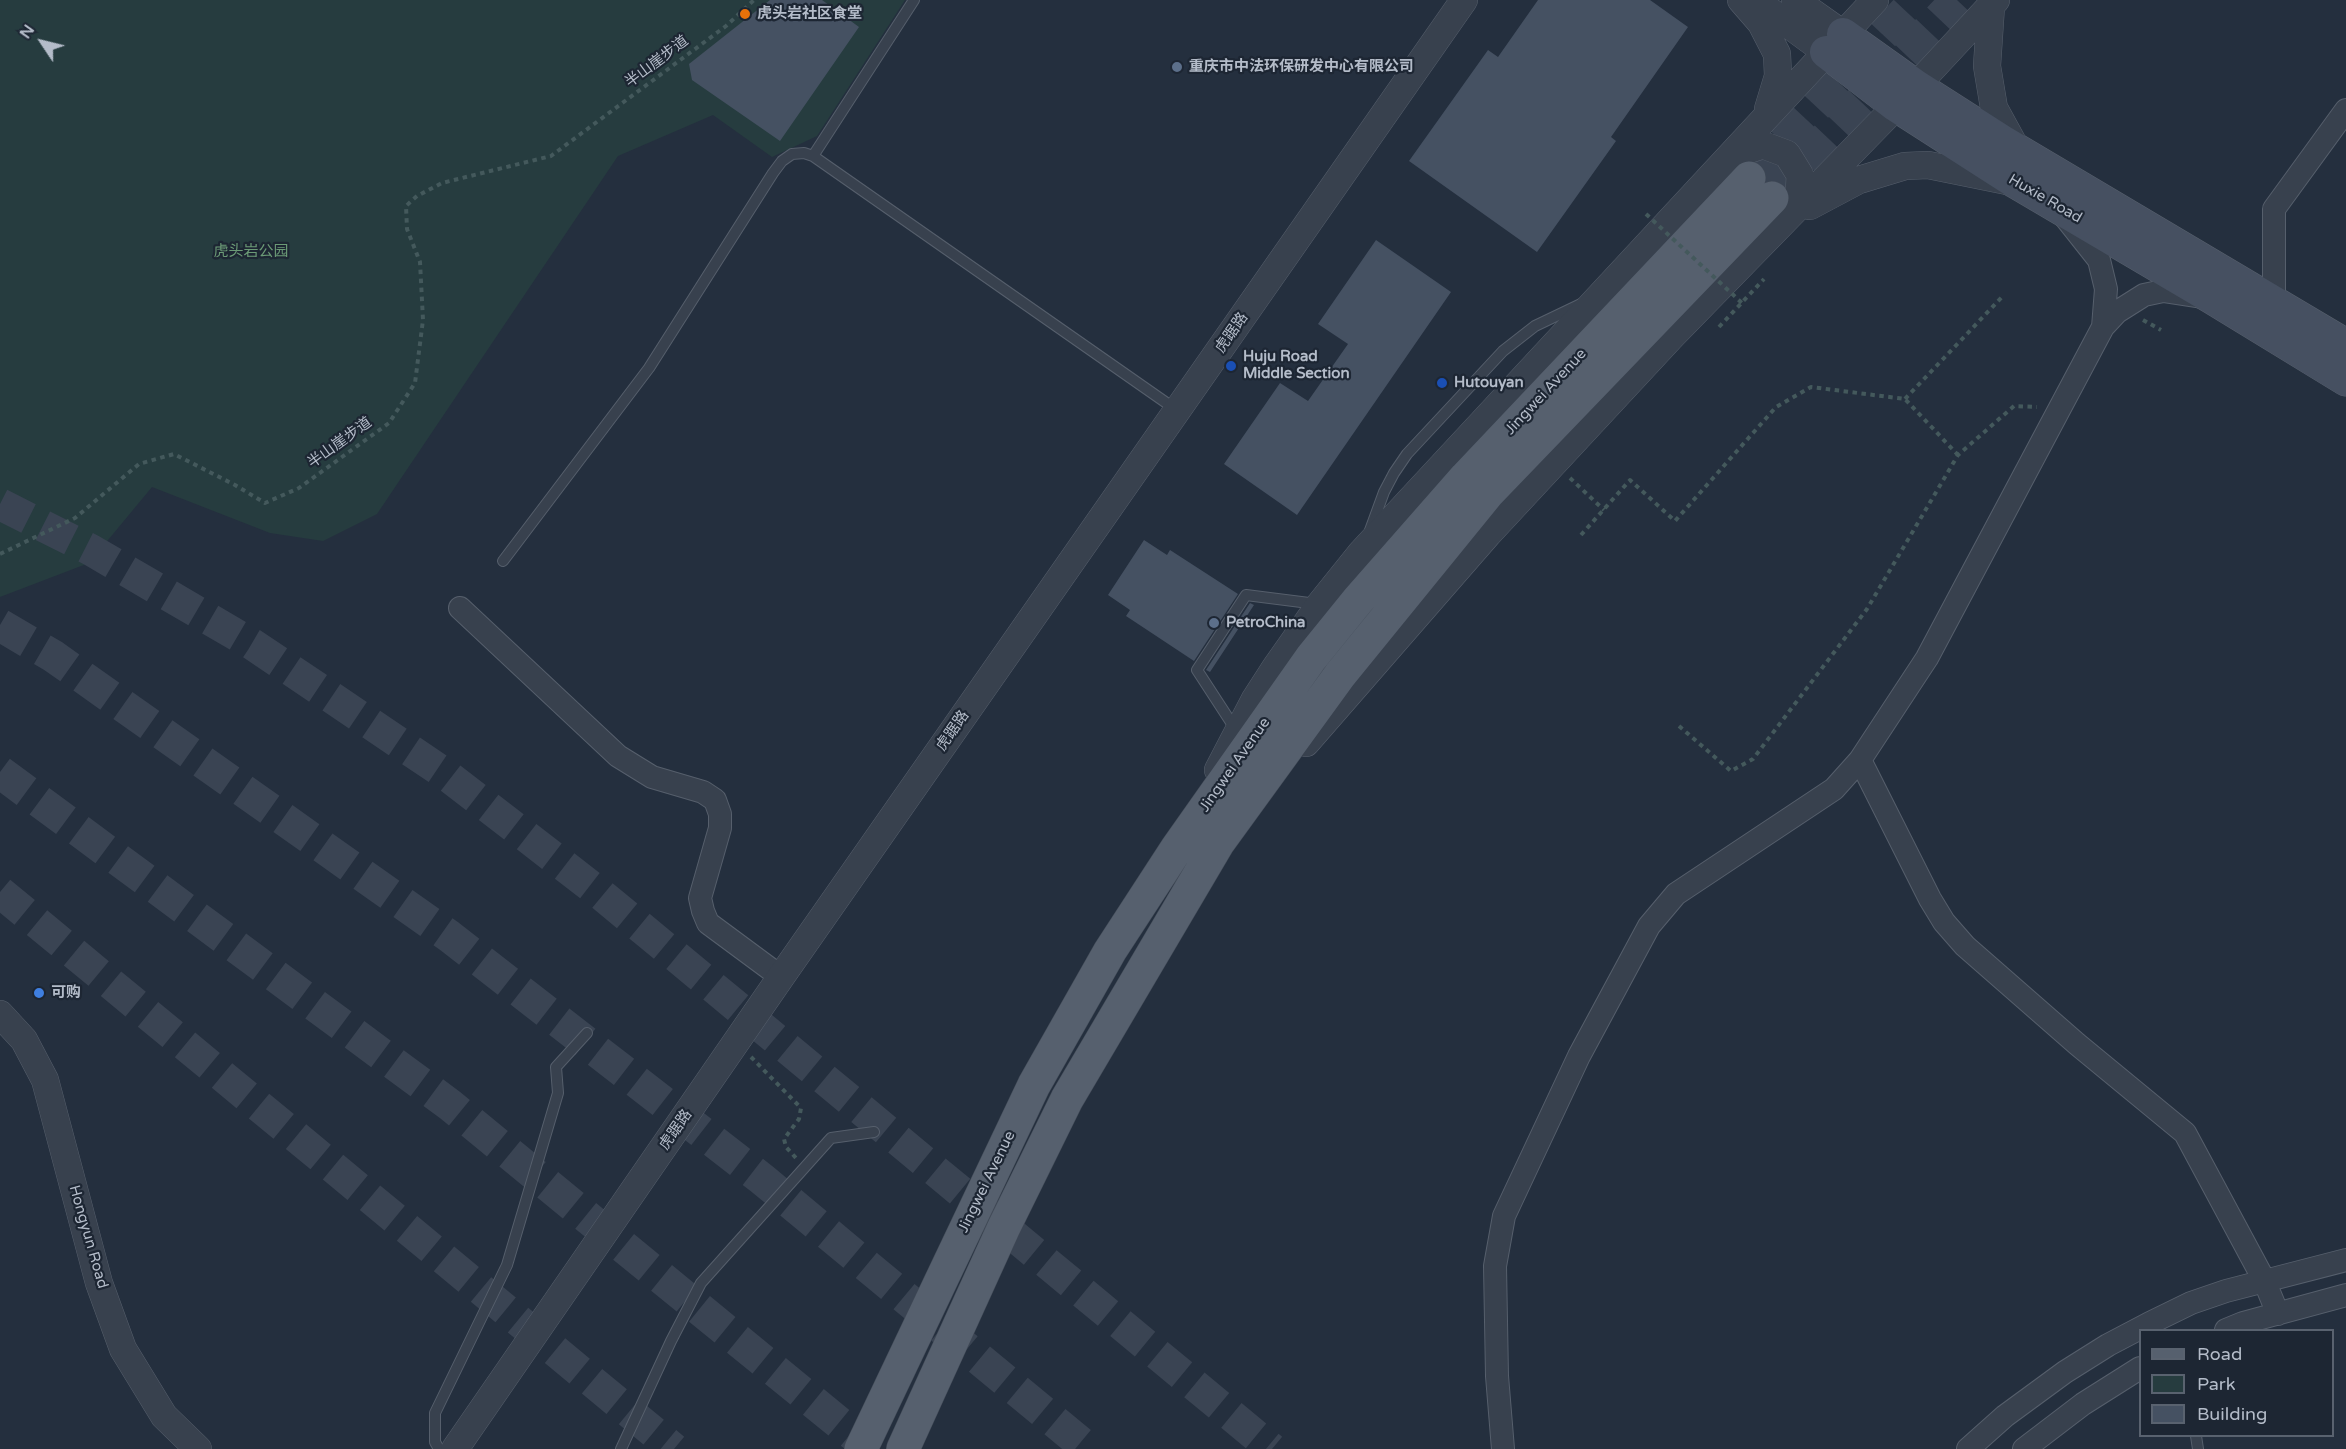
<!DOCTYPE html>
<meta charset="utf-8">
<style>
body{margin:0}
#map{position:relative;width:2346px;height:1449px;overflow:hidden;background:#242f3e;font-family:"Varela Round",sans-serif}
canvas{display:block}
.legend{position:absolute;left:2139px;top:1329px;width:195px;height:108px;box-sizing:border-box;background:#1d2633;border:2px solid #59626f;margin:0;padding:8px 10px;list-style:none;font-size:18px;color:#b4bcc9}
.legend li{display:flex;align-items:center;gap:12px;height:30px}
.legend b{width:30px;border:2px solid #59626f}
.north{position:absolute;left:12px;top:12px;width:60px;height:60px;-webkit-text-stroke:4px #1d2633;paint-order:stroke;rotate:305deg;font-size:16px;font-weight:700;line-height:24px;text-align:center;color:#b4bcc9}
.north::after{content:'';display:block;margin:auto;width:21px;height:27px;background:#b4bcc9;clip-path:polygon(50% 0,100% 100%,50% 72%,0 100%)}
</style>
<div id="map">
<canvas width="2346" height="1449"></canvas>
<ul class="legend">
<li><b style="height:8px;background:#56606e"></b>Road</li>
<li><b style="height:16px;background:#263c3f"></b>Park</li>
<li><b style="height:16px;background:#455162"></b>Building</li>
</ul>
<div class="north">N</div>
</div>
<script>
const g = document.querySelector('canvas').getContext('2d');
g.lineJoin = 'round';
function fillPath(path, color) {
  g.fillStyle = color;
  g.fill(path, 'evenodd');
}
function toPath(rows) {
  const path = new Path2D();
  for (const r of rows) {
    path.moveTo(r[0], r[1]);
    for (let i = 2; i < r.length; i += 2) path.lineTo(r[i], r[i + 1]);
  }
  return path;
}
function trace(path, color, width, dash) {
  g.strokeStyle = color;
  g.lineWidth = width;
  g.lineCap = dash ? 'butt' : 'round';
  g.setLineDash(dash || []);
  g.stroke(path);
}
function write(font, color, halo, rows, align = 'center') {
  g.font = font + ' "Varela Round","Noto Sans SC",sans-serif';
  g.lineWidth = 4.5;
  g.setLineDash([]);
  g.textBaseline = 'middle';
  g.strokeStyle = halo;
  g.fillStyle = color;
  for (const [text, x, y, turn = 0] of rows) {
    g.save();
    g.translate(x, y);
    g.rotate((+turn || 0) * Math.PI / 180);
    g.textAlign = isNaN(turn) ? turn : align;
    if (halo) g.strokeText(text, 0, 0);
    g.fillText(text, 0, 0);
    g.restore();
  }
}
const green = toPath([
 [0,0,905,0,817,136,772,157,713,115,618,156,377,514,323,541,270,533,152,487,89,563,0,597]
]);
const building = toPath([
 [770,0,822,0,859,27,780,141,692,80,689,64],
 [1538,0,1650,0,1688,27,1611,137,1616,141,1537,252,1409,161,1488,50,1498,57],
 [1376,240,1451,292,1297,515,1224,464,1280,383,1308,401,1348,344,1318,324],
 [1144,540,1167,555,1170,550,1238,594,1194,661,1126,616,1130,610,1108,595],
 [1250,603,1254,605,1210,672,1206,670]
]);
const secondaryTunnel = toPath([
 [0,504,91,550,252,644,444,773,597,891,1272,1449],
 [0,892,674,1449]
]);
const primaryTunnel = toPath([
 [1749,178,1916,0],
 [1772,198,1800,165,1957,0]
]);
const trunkTunnel = toPath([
 [0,625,53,656,449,936,762,1179,1088,1449],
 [0,772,450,1105,871,1449]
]);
const path = toPath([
 [2143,320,2161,330],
 [1719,327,1764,279],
 [1905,399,2002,297],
 [1570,478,1604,510],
 [1581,535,1630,480,1675,521,1776,407,1811,387,1905,399,1958,455],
 [0,554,75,518,139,464,174,454,235,485,265,503,299,488,389,423,415,383,423,320,420,262,407,229,406,206,417,196,442,183,551,156,726,26,754,0],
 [1679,726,1731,771,1753,759,1867,609,1958,455,2014,406,2037,407],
 [751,1057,801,1108,799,1119,784,1139,786,1147,796,1158]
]);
const service = toPath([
 [813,156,914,0],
 [1369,533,1384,492,1394,473,1407,454,1503,351,1535,326,1581,304],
 [503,561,649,368,773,173,782,161,792,154,804,153,813,156,1178,411],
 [1236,730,1197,670,1246,595,1317,604],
 [2196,1436,2198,1449],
 [439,1449,435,1442,435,1413,507,1265,558,1093,556,1067,587,1033],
 [621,1449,671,1341,701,1283,831,1138,874,1132]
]);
const minor = toPath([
 [2065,217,2099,260,2106,289,2103,327,2117,312,2144,295,2163,291,2202,297],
 [2274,302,2274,209,2346,110],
 [460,608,618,756,652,777,703,792,715,800,720,814,720,828,700,898,703,911,708,923,781,977],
 [1860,760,1930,899,1944,922,1965,946,2077,1044,2185,1133,2264,1280,2278,1314],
 [2226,1330,2243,1323,2346,1295],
 [1503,1449,1497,1376,1495,1266,1504,1216,1579,1056,1649,926,1676,894,1834,789,1860,760,1927,658,2103,327],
 [1968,1449,2005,1416,2065,1372,2108,1345,2148,1324,2191,1303,2226,1291,2346,1260],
 [2024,1449,2083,1404,2140,1368]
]);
const tertiary = toPath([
 [1741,0,1761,23,1777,54,1778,76,1768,109],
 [1755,0,1826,52],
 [1795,0,1843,34],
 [1991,6,1987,66,1994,108,2017,150],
 [1733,155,1763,145,1787,154,1800,175,1799,196,1791,211],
 [1810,206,1859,180,1905,166,1928,165,2007,181],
 [1306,743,1488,534,1672,336,1916,86,1996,0],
 [1218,770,1255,699,1275,668,1320,604,1361,553,1875,0],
 [0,1014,24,1040,45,1080,99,1283,123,1349,164,1416,198,1449],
 [455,1449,781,977,1464,0]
]);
const secondary = toPath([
 [1843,34,1916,86,2002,141,2346,345],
 [1826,52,1895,105,2015,182,2212,298,2346,380]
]);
const primary = toPath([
 [861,1449,1034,1085,1110,951,1177,848,1311,658,1358,600,1466,477,1749,178],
 [903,1449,1004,1227,1067,1099,1218,843,1340,675,1488,493,1772,198]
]);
const pathBridge = toPath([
 [1646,214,1742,303]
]);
const markers = [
 [745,14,6,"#e8710a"],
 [1177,67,6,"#5c6f8a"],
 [1231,366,6,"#1a4fb4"],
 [1442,383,6,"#1a4fb4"],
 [1214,623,6,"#5c6f8a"],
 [39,993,6,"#3f7fe0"]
];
const poiNames = [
 ["虎头岩社区食堂",757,14],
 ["重庆市中法环保研发中心有限公司",1189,67],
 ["Huju Road",1243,357],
 ["Middle Section",1243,374],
 ["Hutouyan",1454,383],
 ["PetroChina",1226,623],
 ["可购",51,993]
];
const streetNames = [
 ["半山崖步道",657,62,-37],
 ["Huxie Road",2045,199,30],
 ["虎踞路",1232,333,-55],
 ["Jingwei Avenue",1546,392,-47],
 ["半山崖步道",340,443,-36],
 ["虎踞路",953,731,-55],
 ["Jingwei Avenue",1235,765,-55],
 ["虎踞路",676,1130,-55],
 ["Jingwei Avenue",987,1182,-64],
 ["Hongyun Road",88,1237,74]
];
const parkNames = [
 ["虎头岩公园",251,252]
];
fillPath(green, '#263c3f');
fillPath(building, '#455162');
trace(secondaryTunnel, '#3a4453', 32, [32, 16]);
trace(primaryTunnel, '#3a4453', 33, [33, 16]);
trace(trunkTunnel, '#3a4453', 33, [33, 16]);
trace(service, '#565f6c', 12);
trace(minor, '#565f6c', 24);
trace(tertiary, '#565f6c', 28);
trace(secondary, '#565f6c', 33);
trace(primary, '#414a57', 34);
trace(path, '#44595c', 4, [4.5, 4.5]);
trace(service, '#38414e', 10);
trace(minor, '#38414e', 22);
trace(tertiary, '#38414e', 27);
trace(secondary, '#465061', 32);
trace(primary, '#56606e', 33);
trace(pathBridge, '#44595c', 4, [4.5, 4.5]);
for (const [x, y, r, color] of markers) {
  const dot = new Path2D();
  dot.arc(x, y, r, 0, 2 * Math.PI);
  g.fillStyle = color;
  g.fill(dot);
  trace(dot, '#1d2633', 2);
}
write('bold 15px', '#b4bcc9', '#1d2633', poiNames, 'left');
write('15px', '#b4bcc9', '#1d2633', streetNames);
write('15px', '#6b9a76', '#1d2633', parkNames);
</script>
